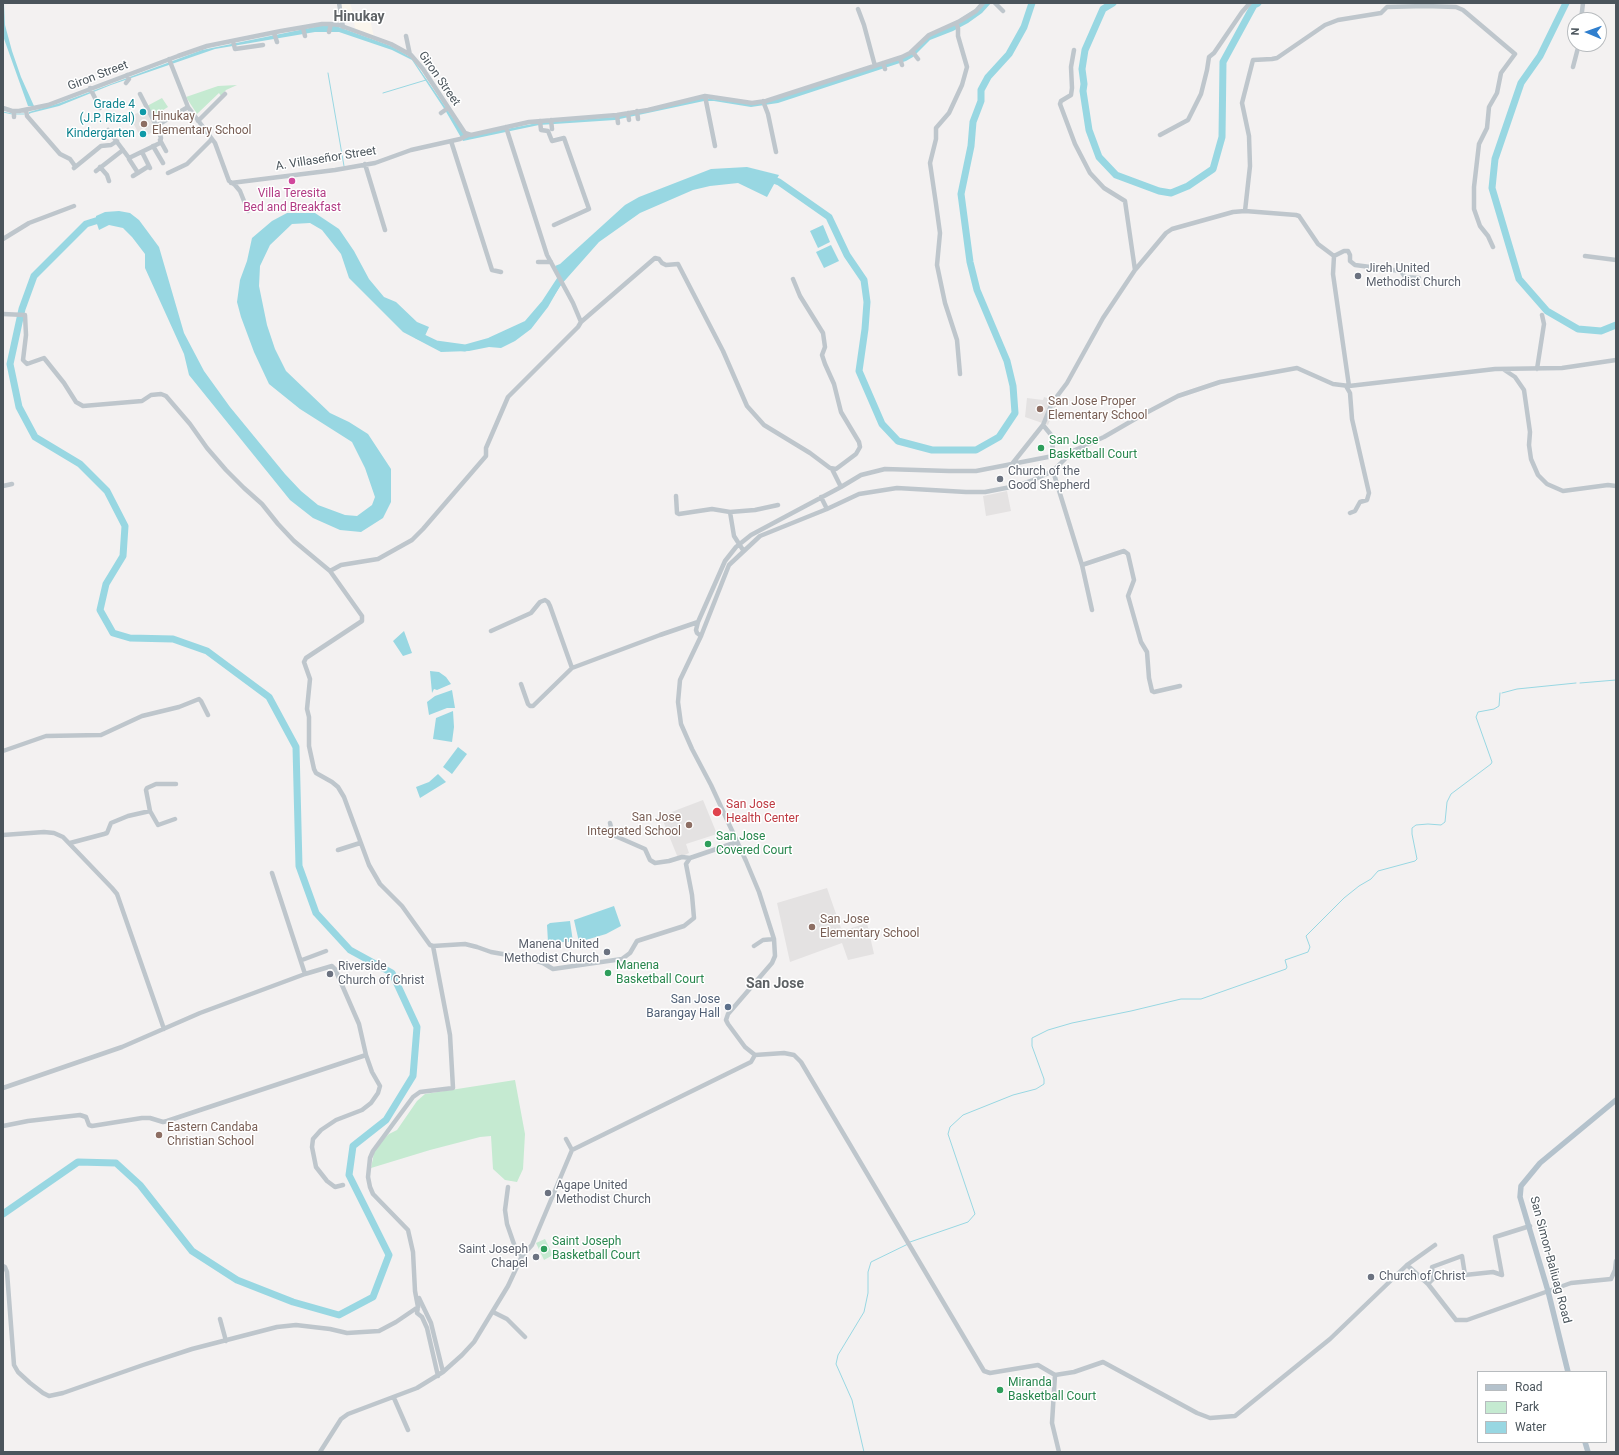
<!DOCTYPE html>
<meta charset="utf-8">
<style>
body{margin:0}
#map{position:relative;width:1619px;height:1455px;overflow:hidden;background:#f3f1f1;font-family:Roboto,sans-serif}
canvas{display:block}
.frame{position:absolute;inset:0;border:4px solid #4b555c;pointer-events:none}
.legend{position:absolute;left:1477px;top:1371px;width:130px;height:72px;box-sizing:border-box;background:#fff;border:1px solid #b7bbbe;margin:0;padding:5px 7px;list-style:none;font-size:12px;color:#4b555c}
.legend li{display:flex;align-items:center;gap:8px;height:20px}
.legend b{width:20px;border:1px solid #b7bbbe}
.north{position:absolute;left:1567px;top:12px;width:40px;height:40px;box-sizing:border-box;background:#fff;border:1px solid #b7bbbe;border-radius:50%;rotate:272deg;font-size:11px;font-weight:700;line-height:16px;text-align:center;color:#4b555c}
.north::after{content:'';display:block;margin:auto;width:14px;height:18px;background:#307fce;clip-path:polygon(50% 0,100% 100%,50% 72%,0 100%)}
</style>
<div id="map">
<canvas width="1619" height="1455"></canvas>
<div class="frame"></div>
<ul class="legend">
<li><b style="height:5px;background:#b4c2cc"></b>Road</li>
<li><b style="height:11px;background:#c5ead1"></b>Park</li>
<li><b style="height:11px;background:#98d7e2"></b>Water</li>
</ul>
<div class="north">N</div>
</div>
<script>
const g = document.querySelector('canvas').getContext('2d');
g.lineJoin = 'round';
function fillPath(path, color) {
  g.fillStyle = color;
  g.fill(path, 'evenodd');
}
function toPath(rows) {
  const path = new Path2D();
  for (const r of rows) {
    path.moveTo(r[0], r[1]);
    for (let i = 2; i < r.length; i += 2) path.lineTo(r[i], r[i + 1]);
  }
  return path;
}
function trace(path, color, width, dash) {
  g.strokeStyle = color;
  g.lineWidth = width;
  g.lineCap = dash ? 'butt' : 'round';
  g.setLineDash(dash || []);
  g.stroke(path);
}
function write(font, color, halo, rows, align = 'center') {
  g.font = font + ' Roboto,sans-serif';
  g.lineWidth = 3;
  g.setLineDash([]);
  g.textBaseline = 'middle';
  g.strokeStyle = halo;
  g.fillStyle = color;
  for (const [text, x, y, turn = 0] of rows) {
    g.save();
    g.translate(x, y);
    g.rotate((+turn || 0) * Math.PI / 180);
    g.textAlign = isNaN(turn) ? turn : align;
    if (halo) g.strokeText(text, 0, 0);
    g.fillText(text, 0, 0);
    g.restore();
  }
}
const commercial = toPath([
 [341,3,350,3,353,13,368,11,374,37,355,29,353,13,343,14]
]);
const education = toPath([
 [146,108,157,130,141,138,130,117],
 [1044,397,1058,402,1048,425,1025,417,1027,398,1043,400],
 [1007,491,1011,511,986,516,983,496],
 [703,800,717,834,686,844,689,853,678,858,661,816],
 [827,888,842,931,867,923,874,954,848,960,842,943,790,962,777,903]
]);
const green = toPath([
 [237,85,226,90,221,96,219,93,197,114,186,97,218,86],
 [162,98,168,107,152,117,147,106],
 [515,1080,525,1134,523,1169,517,1182,505,1180,493,1169,491,1136,480,1137,430,1150,371,1168,374,1153,378,1144,389,1134,397,1130,417,1101,425,1094],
 [545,1239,553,1255,544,1260,536,1243]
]);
const water = toPath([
 [3,3,4,3,5,25,12,51,21,77,34,106,28,106,3,36],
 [985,3,991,3,982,13,968,23,953,31,930,40,913,57,906,61,778,103,751,107,714,101,704,101,615,120,539,125,463,141,445,110,412,60,392,50,339,32,315,32,215,49,111,85,59,106,31,113,29,114,29,112,60,103,202,50,324,25,336,26,391,46,412,58,466,137,537,123,614,117,704,98,751,104,902,59,928,37,942,30],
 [747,167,779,175,767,197,738,183,710,186,693,190,640,213,599,242,560,286,548,307,531,329,515,341,501,348,489,347,469,351,441,352,403,332,349,278,341,254,322,230,310,223,292,224,270,245,260,266,259,286,267,325,275,349,286,371,330,413,349,422,368,434,391,469,391,502,383,518,361,532,340,530,313,518,290,500,189,375,184,354,145,268,145,254,132,237,123,228,109,225,99,230,96,221,96,216,105,212,119,211,130,213,139,220,159,247,184,333,204,371,230,407,285,474,301,491,318,505,345,515,357,516,372,505,375,497,365,468,352,442,300,409,269,384,254,352,241,317,237,302,240,280,247,261,252,238,272,221,287,213,315,213,339,229,354,251,369,279,384,297,396,302,417,322,429,327,424,338,436,344,465,348,490,341,527,324,545,303,561,278,555,266,560,264,625,205,639,197,711,169],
 [823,225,830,242,818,248,810,231],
 [831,245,839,261,824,268,816,252],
 [404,631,412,653,403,656,393,641],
 [430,671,439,672,446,677,451,684,437,690,434,689,432,693],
 [452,690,455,708,447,708,429,715,427,702,435,696],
 [453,711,454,727,452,742,433,739,436,718],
 [458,747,467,754,452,774,443,767],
 [438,774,446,782,420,798,416,787,429,782],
 [614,906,621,926,606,934,579,942,574,920],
 [570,921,573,942,548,942,547,925,550,923]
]);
const stream = toPath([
 [328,73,344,166],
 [383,93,426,80],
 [3,112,12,114],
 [15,114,24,114],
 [1580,683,1616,680],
 [1502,693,1517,689,1576,683],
 [910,1242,968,1222,975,1214,948,1134,950,1127,963,1115,1013,1095,1036,1089,1044,1084,1044,1079,1032,1046,1032,1038,1048,1030,1072,1023,1131,1011,1181,999,1201,999,1286,969,1287,967,1285,960,1308,952,1310,947,1306,936,1344,898,1359,886,1371,879,1378,871,1415,861,1417,859,1412,834,1412,828,1416,825,1428,824,1441,825,1445,822,1447,802,1451,794,1491,764,1492,762,1476,717,1478,712,1494,709,1499,706,1500,693],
 [864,1452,852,1400,836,1364,838,1355,864,1312,868,1293,868,1272,871,1262,908,1244]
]);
const river = toPath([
 [1113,3,1103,9,1085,50,1082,69,1084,84,1083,91,1089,130,1099,157,1116,175,1159,191,1171,193,1188,186,1213,169,1222,137,1223,62,1254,5,1258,3],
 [1566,3,1540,56,1521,83,1495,159,1492,188,1519,279,1547,311,1578,329,1601,331,1616,325],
 [768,178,779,182,829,217,847,255,864,280,867,302,865,329,859,371,882,424,898,441,932,450,976,450,999,437,1015,413,1013,386,1007,361,977,290,970,262,961,194,971,146,973,122,981,101,981,90,988,77,1009,54,1024,27,1032,3],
 [417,335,436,344,465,348,490,341,527,324,545,303,564,274],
 [3,1214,78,1162,116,1163,140,1185,192,1251,237,1280,293,1302,339,1315,373,1297,389,1255,349,1175,353,1146,386,1120,413,1076,417,1027,392,973,350,950,316,913,299,866,296,747,269,697,207,651,173,639,130,638,113,633,100,610,106,584,123,556,125,526,107,491,80,464,35,437,19,407,10,364,22,309,34,276,86,224,105,218]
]);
const minor = toPath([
 [339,3,343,27],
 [995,3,1003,11],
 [858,9,864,25,875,66],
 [1581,20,1583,3],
 [956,23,958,28,958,36,967,67,962,85,949,113,936,128,936,139,930,163,936,204,940,233,937,265,945,303,957,340,960,374],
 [303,28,305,36],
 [329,32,331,24],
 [274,33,277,42],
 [406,36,410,55],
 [233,41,235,49,263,45],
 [1074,50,1071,67,1072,88,1071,95,1061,101,1060,104,1075,144,1090,173,1104,188,1125,201,1135,270],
 [912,51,918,59],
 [900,58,902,65],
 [169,59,188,107,215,143,229,181,235,185,240,191,248,211],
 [883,63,885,69],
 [1573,67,1579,44],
 [126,83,129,79,127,75],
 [90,88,100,108],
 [705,96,715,146],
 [763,101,768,114,776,152],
 [3,108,12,111,19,111,48,105,178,56,207,46,281,31,322,24,331,24,339,25,391,44,411,55,423,69,465,133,471,135,529,122,617,115,648,110,705,96,752,103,766,101,902,57,910,53,929,35,960,21,976,11,983,3],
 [26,110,27,116,60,154,70,159,75,166],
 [14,111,14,117],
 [637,111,638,119],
 [441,113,448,108],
 [628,113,629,120],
 [617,115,618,123],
 [551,120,552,129],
 [198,121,225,94],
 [540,121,541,130,548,131,552,141,564,138,589,209,554,225],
 [156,126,188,107],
 [108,130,129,158,160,143,161,138,158,129,140,94],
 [1160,135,1188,120,1201,94,1207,70,1209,57,1214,53,1242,12,1250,3],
 [160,140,166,151],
 [451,141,492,270,501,272],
 [153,146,163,163],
 [142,152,150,168],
 [129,159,138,173],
 [365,164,385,230],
 [100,167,107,175,109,181],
 [74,168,101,146,111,145,117,141],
 [96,171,123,150],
 [168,173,187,164,212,139],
 [133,176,149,166],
 [231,183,335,170,375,163,411,150,460,139,468,135],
 [1245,211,1250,166,1249,136,1242,103,1253,60,1272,59,1277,58,1325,25,1338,20,1381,13,1387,7,1425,6,1456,7,1463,10,1515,54,1501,73,1497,93,1489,107,1487,128,1479,144,1474,187,1474,209,1480,226,1488,236,1493,247],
 [3,239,29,223,74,206],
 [1334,256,1333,274,1349,386],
 [1585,256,1616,260],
 [538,262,551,262],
 [3,314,25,315,26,335,23,360,27,364,44,358,64,383,76,402,83,406,142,401,151,395,161,394,166,396,190,424,207,448,226,470,244,488,262,504,278,524,294,541,330,571,362,616,362,621,306,658,304,662,310,679,307,709,309,717,309,746,314,769,316,773,332,782,338,787,344,797,369,865,380,884,402,906,430,945,433,946,465,944,477,947,491,952,531,959,543,963,553,969,622,959,630,953,637,941,684,926,694,918,692,895,686,864,690,858],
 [581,322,655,258,659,259,662,263,666,265,678,264,723,351,747,406,764,425,810,453,830,468,836,469,856,454,860,447,859,442,841,412,834,384,825,364,822,355,825,347,823,333,800,296,793,279],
 [1503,369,1515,377,1524,390,1530,432,1529,445,1531,459,1538,475,1547,484,1563,491,1608,485,1616,486],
 [1537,369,1544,324,1542,315],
 [1346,386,1350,393,1352,419,1369,493,1367,500,1360,502,1355,511,1350,513],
 [1069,455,1053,456,1052,436,1043,425,1052,403,1067,383,1103,318,1135,270,1166,233,1172,229,1233,212,1245,211,1296,215,1299,216,1318,244,1334,256,1344,251,1348,251,1350,255,1350,261,1355,265,1401,271,1405,277,1419,278],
 [1012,464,1043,425],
 [832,469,841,487],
 [1053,471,1082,565,1092,610],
 [3,486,12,484],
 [676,496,677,513,679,514,712,509,730,512,755,510,778,505],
 [821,497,827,509],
 [730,512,734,536,743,550],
 [1082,565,1124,551,1128,554,1134,580,1128,596,1141,642,1147,652,1149,678,1152,691,1154,692,1180,686],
 [330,571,341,565,378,559,412,540,423,529,486,456,486,448,508,397,578,327,581,322,573,303,547,255,506,127],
 [491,631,531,613,540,602,545,600,548,602,550,606,572,668],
 [701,636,697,633,696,630,698,622,725,561,736,547,751,535,841,487,861,475,885,469,949,471,976,471,1053,456],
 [521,684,528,704,530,706,533,706,572,668,660,635,698,622],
 [3,751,46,736,101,735,142,716,179,707,199,699,201,701,208,715],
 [150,811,146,790,147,788,156,784,176,784],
 [610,823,613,835,645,849,650,860,655,863,669,861,682,857,690,858,737,842],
 [3,835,44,832,54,833,63,837,112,888,117,894,164,1029],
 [70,843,104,834,107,833,111,823,128,816,150,811,158,825,175,819],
 [338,850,360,843],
 [272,873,305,974],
 [433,946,450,1035,453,1088,420,1092,413,1097,373,1151,370,1158,368,1177,370,1187,373,1194,408,1230,413,1252,415,1291,418,1307,417,1313,422,1317,427,1328,438,1376],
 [754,946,763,940,774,939],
 [302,960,326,951],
 [3,1088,122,1047,200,1013,305,974,332,966,335,969,359,1024,366,1055,372,1072,380,1086,378,1093,371,1103,362,1110,336,1120,321,1130,313,1139,312,1147,316,1167,327,1181,335,1187,343,1185],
 [3,1126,28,1121,80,1115,86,1117,89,1125,92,1126,142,1118,150,1118,163,1122,167,1121,366,1055],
 [566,1139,572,1150],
 [508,1187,505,1210,507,1224,515,1247,522,1256],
 [1407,1265,1428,1284,1456,1320,1467,1320,1571,1283,1611,1279,1615,1270,1616,1261],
 [3,1266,5,1267,7,1272,14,1365,18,1372,30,1383,43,1393,49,1396,63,1393,143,1365,192,1349,277,1327,296,1325,330,1329,347,1333,379,1331,396,1322,418,1307],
 [1428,1284,1433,1279,1432,1267,1462,1256,1465,1275,1493,1272,1502,1275,1495,1237,1530,1226],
 [419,1298,431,1323,443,1372],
 [493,1312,507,1319,525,1337],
 [220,1319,226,1341],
 [1055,1375,1074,1372,1103,1362,1197,1413,1210,1418,1235,1416,1330,1339,1407,1265,1435,1245],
 [394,1398,408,1430],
 [320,1452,341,1419,348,1414,417,1388,443,1372,462,1355,474,1342,508,1286,522,1256,532,1245,572,1150,751,1062,755,1055],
 [1059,1452,1052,1423,1055,1375,1038,1365,990,1373,984,1371,801,1062,794,1055,784,1053,755,1055,745,1047,728,1024,726,1020,728,1014,772,963,775,956,774,939,759,892,746,861,711,785,692,749,681,724,678,702,680,680,701,636,729,565,760,536,827,509,859,494,897,488,966,492,985,492,1016,486,1033,480,1053,471,1073,451,1104,437,1142,415,1178,396,1220,382,1297,368,1333,384,1349,386,1495,369,1562,368,1616,360]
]);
const major = toPath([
 [1568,1372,1548,1291,1520,1197,1521,1186,1540,1163,1616,1100],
 [1585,1442,1588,1452]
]);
const markers = [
 [143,112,4,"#0f9aa8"],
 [144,124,4,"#8d6e63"],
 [143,134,4,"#0f9aa8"],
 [292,181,4,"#d1479c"],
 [1358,276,4,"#6b7280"],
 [1040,409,4,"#8d6e63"],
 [1041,448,4,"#2e9e5b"],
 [1000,479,4,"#6b7280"],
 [717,812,5,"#e0444e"],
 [689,825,4,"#8d6e63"],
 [708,844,4,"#2e9e5b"],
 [812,927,4,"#8d6e63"],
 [607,952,4,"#6b7280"],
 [608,973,4,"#2e9e5b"],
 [330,974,4,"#6b7280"],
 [728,1007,4,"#5c6f8a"],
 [159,1135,4,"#8d6e63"],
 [548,1193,4,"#6b7280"],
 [544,1249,4,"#2e9e5b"],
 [536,1257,4,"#6b7280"],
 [1371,1277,4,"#6b7280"],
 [1000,1390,4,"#2e9e5b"]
];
const streetNames = [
 ["Giron Street",98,76,-21],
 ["Giron Street",439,79,55],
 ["A. Villaseñor Street",326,159,-9],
 ["San Simon-Baliuag Road",1550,1260,75]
];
const cultureNames = [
 ["Grade 4",135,105],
 ["(J.P. Rizal)",135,119],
 ["Kindergarten",135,134]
];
const educationNames = [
 ["Hinukay",152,117],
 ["Elementary School",152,131],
 ["San Jose Proper",1048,402],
 ["Elementary School",1048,416],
 ["San Jose",681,818,"right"],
 ["Integrated School",681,832,"right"],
 ["San Jose",820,920],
 ["Elementary School",820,934],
 ["Eastern Candaba",167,1128],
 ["Christian School",167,1142]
];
const hotelNames = [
 ["Villa Teresita",292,194],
 ["Bed and Breakfast",292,208]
];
const worshipNames = [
 ["Jireh United",1366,269],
 ["Methodist Church",1366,283],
 ["Church of the",1008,472],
 ["Good Shepherd",1008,486],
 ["Manena United",599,945,"right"],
 ["Methodist Church",599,959,"right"],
 ["Riverside",338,967],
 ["Church of Christ",338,981],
 ["Agape United",556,1186],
 ["Methodist Church",556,1200],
 ["Saint Joseph",528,1250,"right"],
 ["Chapel",528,1264,"right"],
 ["Church of Christ",1379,1277]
];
const leisureNames = [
 ["San Jose",1049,441],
 ["Basketball Court",1049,455],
 ["San Jose",716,837],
 ["Covered Court",716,851],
 ["Manena",616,966],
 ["Basketball Court",616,980],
 ["Saint Joseph",552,1242],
 ["Basketball Court",552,1256],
 ["Miranda",1008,1383],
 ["Basketball Court",1008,1397]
];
const healthNames = [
 ["San Jose",726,805],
 ["Health Center",726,819]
];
const serviceNames = [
 ["San Jose",720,1000],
 ["Barangay Hall",720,1014]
];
const quarterNames = [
 ["Hinukay",359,17],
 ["San Jose",775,984]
];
fillPath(commercial, '#fbf6ed');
fillPath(education, '#e4e2e2');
fillPath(green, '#c5ead1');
fillPath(water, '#98d7e2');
trace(stream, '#98d7e2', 1);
trace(river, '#98d7e2', 7);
trace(minor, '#bec6cc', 4.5);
trace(major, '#b4c2cc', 5.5);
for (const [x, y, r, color] of markers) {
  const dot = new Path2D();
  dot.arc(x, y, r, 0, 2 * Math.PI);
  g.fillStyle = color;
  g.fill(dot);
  trace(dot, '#fff', 1.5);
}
write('12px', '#4b555c', '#fff', streetNames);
write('12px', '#0d838f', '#fff', cultureNames, 'right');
write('12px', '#785e54', '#fff', educationNames, 'left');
write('12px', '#b23c85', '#fff', hotelNames);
write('12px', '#5b616d', '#fff', worshipNames, 'left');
write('12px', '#27864d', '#fff', leisureNames, 'left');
write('12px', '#be3a42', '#fff', healthNames, 'left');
write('12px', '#4e5e75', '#fff', serviceNames, 'right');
write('bold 14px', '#5e6265', '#fff', quarterNames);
</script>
